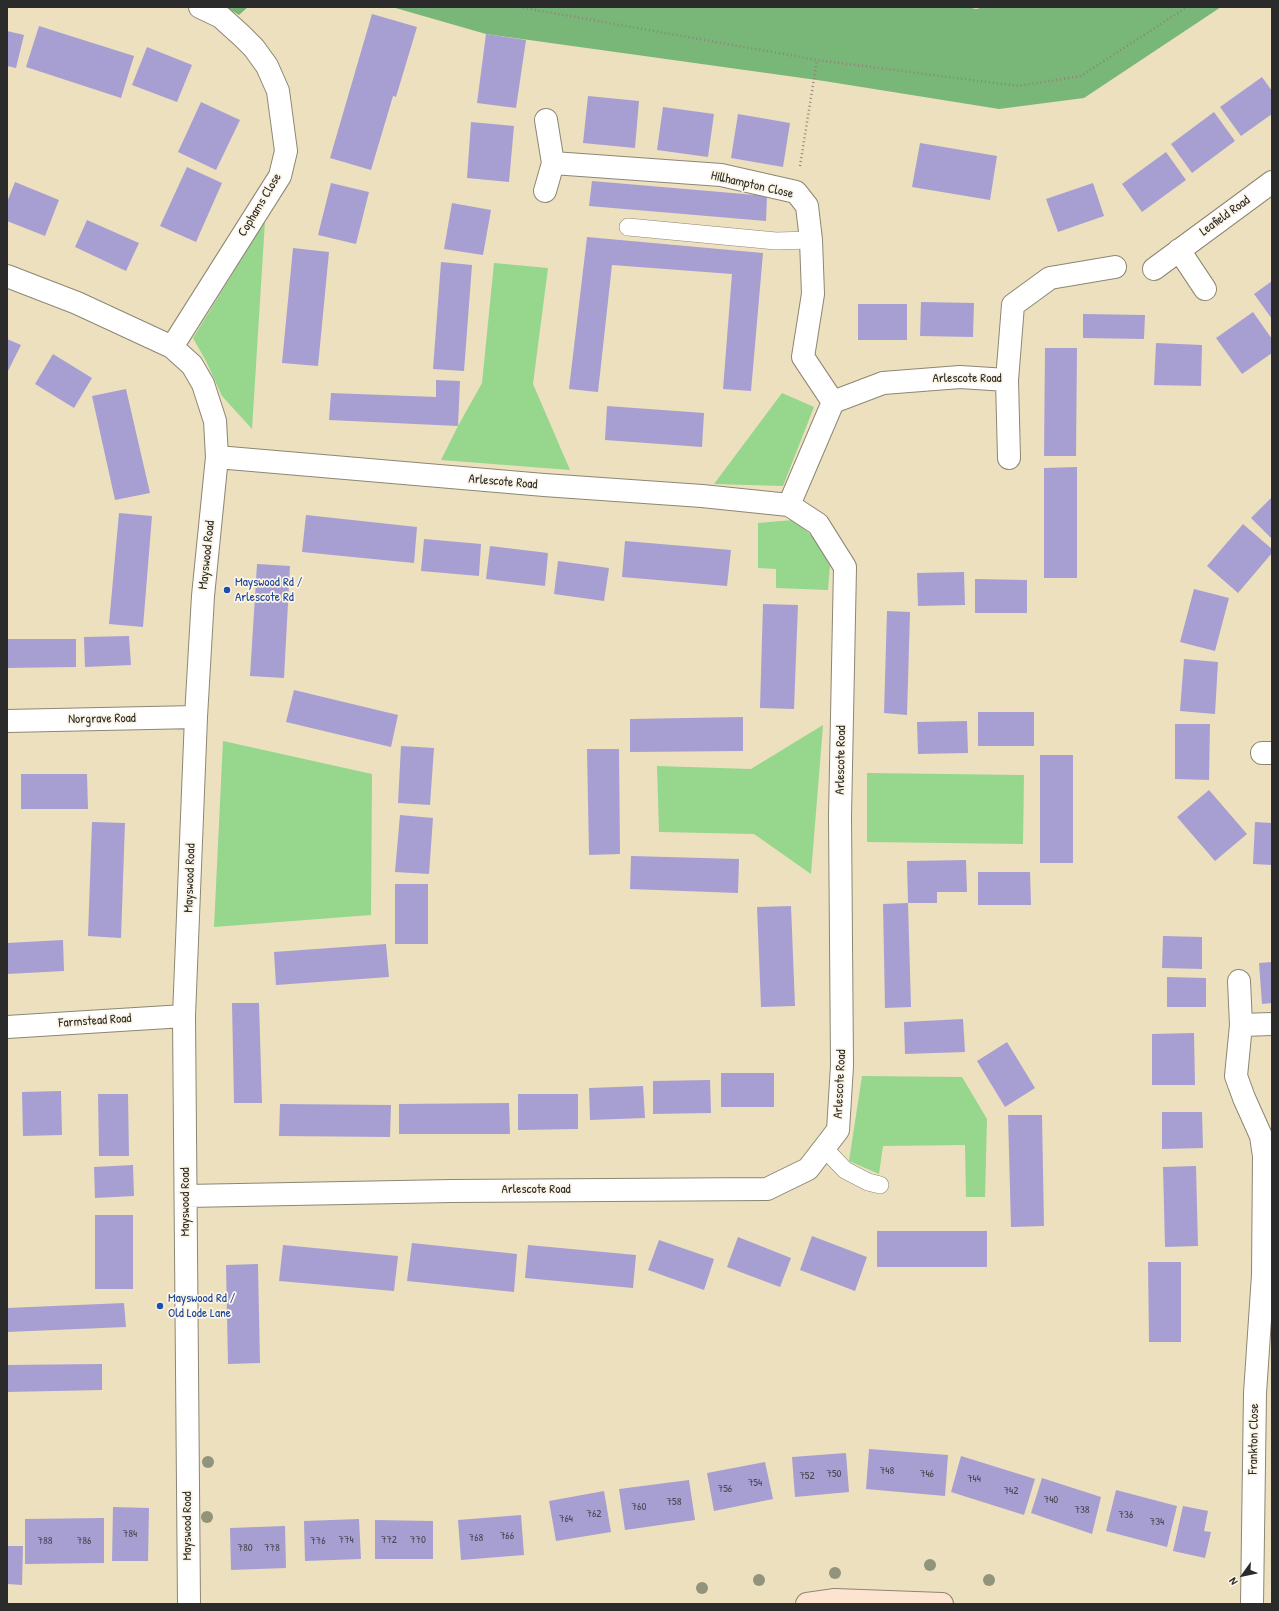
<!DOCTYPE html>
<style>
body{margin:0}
#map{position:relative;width:1279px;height:1611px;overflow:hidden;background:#ede0be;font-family:"Patrick Hand",sans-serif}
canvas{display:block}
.frame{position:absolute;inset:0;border:8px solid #2b2b2b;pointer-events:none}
.north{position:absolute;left:1223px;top:1555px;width:40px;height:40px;-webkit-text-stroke:3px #fcf5e5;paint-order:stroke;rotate:237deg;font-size:11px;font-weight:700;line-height:16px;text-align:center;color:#2b2b2b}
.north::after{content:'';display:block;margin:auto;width:14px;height:18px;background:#2b2b2b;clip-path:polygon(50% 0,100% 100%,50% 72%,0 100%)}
</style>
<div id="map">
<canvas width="1279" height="1611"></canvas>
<div class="frame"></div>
<div class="north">N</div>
</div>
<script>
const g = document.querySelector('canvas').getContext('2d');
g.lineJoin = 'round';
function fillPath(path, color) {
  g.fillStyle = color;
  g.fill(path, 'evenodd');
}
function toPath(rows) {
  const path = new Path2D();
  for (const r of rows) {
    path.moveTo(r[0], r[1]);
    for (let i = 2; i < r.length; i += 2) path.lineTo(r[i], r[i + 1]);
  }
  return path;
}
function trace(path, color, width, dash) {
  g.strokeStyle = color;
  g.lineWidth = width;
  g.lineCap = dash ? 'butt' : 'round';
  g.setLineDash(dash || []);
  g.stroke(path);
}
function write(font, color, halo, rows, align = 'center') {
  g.font = font + ' "Patrick Hand",sans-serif';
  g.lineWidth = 3.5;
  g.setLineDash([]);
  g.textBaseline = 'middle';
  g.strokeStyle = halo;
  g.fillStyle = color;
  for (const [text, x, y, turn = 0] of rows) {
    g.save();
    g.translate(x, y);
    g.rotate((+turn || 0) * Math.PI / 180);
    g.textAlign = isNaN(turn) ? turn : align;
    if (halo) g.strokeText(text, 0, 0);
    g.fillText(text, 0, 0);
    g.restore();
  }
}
const green = toPath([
 [265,221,252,429,222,396,206,361,193,338],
 [494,263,548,268,533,384,570,470,441,460,458,426,482,383],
 [782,393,814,407,783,486,714,484],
 [793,520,817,540,830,565,828,590,776,588,776,569,758,568,758,523],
 [823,725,811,874,754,834,659,832,657,766,751,769],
 [223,741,372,774,371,915,214,927],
 [867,773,1024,775,1023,844,867,842],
 [862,1076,962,1077,987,1119,985,1197,966,1197,965,1145,883,1146,879,1174,849,1161]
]);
const forest = toPath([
 [226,7,248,7,239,15],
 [392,7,967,7,976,9,984,7,1221,7,1084,98,999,109,824,81,486,34]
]);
const building = toPath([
 [372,14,417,27,396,97,393,96,371,170,330,158],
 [39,26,134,56,121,98,26,67],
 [7,31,24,35,16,68,7,66],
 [486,34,526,40,516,108,477,103],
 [147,47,192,65,177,102,132,85],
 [1262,77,1272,91,1272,114,1241,136,1220,107],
 [588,96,639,101,635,148,583,143],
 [201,102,240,120,216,170,178,152],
 [663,107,714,114,708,157,657,150],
 [1214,112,1235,141,1192,173,1171,144],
 [738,114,790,123,783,167,731,158],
 [471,122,514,126,509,182,467,178],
 [920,143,997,156,990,200,912,187],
 [1166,152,1186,180,1142,212,1122,184],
 [187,167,222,183,196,242,160,226],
 [592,181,767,196,766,221,589,206],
 [15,182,59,200,45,236,7,221,7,202],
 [331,183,369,192,356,244,318,235],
 [1093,183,1104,216,1058,232,1046,199],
 [452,203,491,210,483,255,444,249],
 [87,220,139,243,126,271,75,247],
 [587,237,763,253,751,391,723,389,732,274,612,265,598,392,569,389],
 [293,248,329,252,318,366,282,363],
 [441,262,472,265,464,371,433,369],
 [1272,281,1272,319,1254,294],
 [921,302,974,303,973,337,920,336],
 [858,304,907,304,907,340,858,340],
 [1253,312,1272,339,1272,353,1242,374,1216,338],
 [1083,314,1145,315,1144,339,1083,338],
 [7,339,21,345,7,373],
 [1156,343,1202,345,1201,386,1154,385],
 [1045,348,1077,348,1076,456,1044,456],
 [53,354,92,378,74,408,35,384],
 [436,380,460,381,458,426,329,420,331,393,436,397],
 [126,389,150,493,115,500,92,396],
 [607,406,704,413,702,447,605,440],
 [1077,467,1077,578,1044,578,1044,468],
 [1272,497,1272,539,1251,518],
 [119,513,152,516,143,627,109,624],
 [306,515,417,527,414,563,302,552],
 [1243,524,1272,549,1272,553,1238,593,1207,566],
 [424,539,481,544,479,576,421,571],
 [625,541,731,550,727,586,622,577],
 [490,546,548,553,545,586,486,579],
 [558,561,609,568,604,601,554,594],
 [257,564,290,566,284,678,250,676],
 [964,572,965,605,918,606,917,573],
 [975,579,1027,580,1027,613,975,613],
 [1194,589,1229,598,1215,651,1180,642],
 [763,604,798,605,794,709,760,708],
 [887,611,910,612,907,715,884,713],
 [129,636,131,665,85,667,84,637],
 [7,639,76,639,76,667,7,668],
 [1184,659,1218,662,1215,714,1180,711],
 [294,690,398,715,391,747,286,722],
 [978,712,1034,712,1034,746,978,746],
 [743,717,743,751,630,752,630,719],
 [967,721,968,753,918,754,917,722],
 [1175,724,1210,724,1209,780,1175,779],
 [401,746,434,748,430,805,398,803],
 [587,749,619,749,620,854,589,855],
 [1040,755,1073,755,1073,863,1040,863],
 [21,774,87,774,88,809,21,809],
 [1209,790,1247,834,1215,861,1177,817],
 [400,815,433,818,429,874,395,872],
 [92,822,125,823,121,938,88,936],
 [1255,822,1272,823,1272,865,1253,864],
 [631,856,739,859,738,893,630,889],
 [966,860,967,892,937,892,937,903,908,903,911,1007,885,1008,883,904,908,903,907,861],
 [978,872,1030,872,1031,905,978,905],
 [395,884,428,884,428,944,395,944],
 [791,906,795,1006,761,1007,757,907],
 [1163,936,1202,937,1202,969,1162,968],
 [63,940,64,971,7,974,7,943],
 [386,944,389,977,276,985,274,952],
 [1272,962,1272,1003,1262,1004,1259,963],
 [1167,977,1206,978,1206,1007,1167,1007],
 [232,1003,259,1003,262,1103,234,1103],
 [963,1019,965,1052,905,1054,904,1022],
 [1194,1033,1195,1085,1152,1085,1152,1034],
 [1007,1042,1035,1088,1005,1107,977,1061],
 [721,1073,774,1073,774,1107,721,1107],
 [710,1080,711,1113,653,1114,653,1081],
 [643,1086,645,1118,590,1120,589,1088],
 [61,1091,62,1135,23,1136,22,1092],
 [98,1094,128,1094,129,1156,99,1156],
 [518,1094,578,1094,578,1129,518,1130],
 [509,1103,510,1134,399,1134,399,1104],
 [280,1104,391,1105,390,1137,279,1136],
 [1162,1112,1202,1112,1203,1148,1162,1149],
 [1008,1115,1042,1115,1044,1226,1011,1227],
 [133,1165,134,1196,95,1198,94,1167],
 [1196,1166,1198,1246,1165,1247,1163,1167],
 [95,1215,133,1215,133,1289,95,1289],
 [877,1231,987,1231,987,1267,877,1267],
 [812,1236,867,1257,855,1291,800,1270],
 [738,1237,791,1258,780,1287,727,1267],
 [659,1240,714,1259,704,1290,648,1270],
 [412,1243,517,1254,514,1292,407,1281],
 [283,1245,398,1256,394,1291,279,1281],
 [528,1245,636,1255,633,1288,525,1278],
 [1148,1262,1181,1262,1181,1342,1149,1342],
 [258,1264,260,1363,228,1364,226,1265],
 [124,1303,126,1327,7,1332,7,1308],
 [102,1364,102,1390,7,1392,7,1365],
 [869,1449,948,1455,945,1496,866,1489],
 [846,1453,849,1492,795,1497,792,1457],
 [961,1456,1035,1479,1024,1515,951,1492],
 [765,1462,773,1499,714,1511,707,1473],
 [1042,1478,1101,1497,1092,1534,1031,1513],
 [689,1480,695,1520,625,1530,619,1489],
 [1116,1490,1177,1506,1167,1547,1106,1531],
 [604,1491,611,1532,556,1541,549,1501],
 [1183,1506,1208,1511,1204,1531,1211,1532,1205,1558,1173,1551],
 [113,1507,149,1508,148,1561,112,1561],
 [521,1515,524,1555,461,1560,458,1520],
 [104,1518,104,1563,25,1564,25,1519],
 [359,1519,361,1559,305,1561,304,1521],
 [375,1520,433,1521,433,1559,375,1559],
 [285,1526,286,1568,231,1570,230,1528],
 [7,1546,23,1546,22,1585,7,1584]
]);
const path = toPath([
 [519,7,817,60,1018,86,1081,76,1187,7],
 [800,166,817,60]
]);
const lane = toPath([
 [628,227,776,241,811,240],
 [824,1148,845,1170,868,1182,880,1185]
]);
const street = toPath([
 [546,120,553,163,721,175,796,192,807,206,811,240,813,294,803,357,833,402],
 [545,191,553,163],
 [1179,250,1205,289],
 [1154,269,1272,182],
 [7,276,77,303,172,347,192,365,203,384,215,421,217,457,203,596,196,717,184,1016,189,1604],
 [172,347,280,176,286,151,278,91,267,66,254,48,242,36,221,17,200,7],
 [1007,380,1009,458],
 [789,505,833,402,883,383,960,377,1007,380,1013,305,1050,278,1115,267],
 [7,721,196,717],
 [1262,753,1272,753],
 [1239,981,1241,1025,1236,1076,1244,1098,1261,1136,1264,1156,1263,1275,1255,1393,1252,1604],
 [1241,1025,1272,1024],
 [7,1027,184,1016],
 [186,1196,452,1191,767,1189,808,1169,838,1130,842,1066,840,816,845,567,818,524,789,505,702,496,544,485,217,457]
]);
const secondary = toPath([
 [807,1604,835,1600,942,1604]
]);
const trees = [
 [208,1462],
 [207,1517],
 [930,1565],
 [835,1573],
 [759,1580],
 [989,1580],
 [702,1588]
];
const markers = [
 [227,590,4,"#1a4fb4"],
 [160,1306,4,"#1a4fb4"]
];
const numberNames = [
 ["748",887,1471],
 ["750",834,1474],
 ["746",927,1474],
 ["752",807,1476],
 ["744",974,1479],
 ["754",755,1483],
 ["756",725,1489],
 ["742",1011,1491],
 ["740",1051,1500],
 ["758",674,1502],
 ["760",639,1507],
 ["738",1082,1510],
 ["762",594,1514],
 ["736",1126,1515],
 ["764",566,1519],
 ["734",1157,1522],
 ["784",130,1534],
 ["766",507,1536],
 ["768",476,1538],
 ["774",346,1540],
 ["772",389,1540],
 ["770",418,1540],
 ["788",45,1541],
 ["786",84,1541],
 ["776",318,1541],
 ["780",245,1548],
 ["778",272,1548]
];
const streetNames = [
 ["Hillhampton Close",752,185,13],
 ["Cophams Close",260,205,-59],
 ["Leafield Road",1225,216,-36],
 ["Arlescote Road",967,379],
 ["Arlescote Road",503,482,5],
 ["Mayswood Road",207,555,-84],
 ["Norgrave Road",102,719,-1],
 ["Arlescote Road",841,760,-89],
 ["Mayswood Road",190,878,-88],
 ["Farmstead Road",95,1021,-4],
 ["Arlescote Road",840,1084,-87],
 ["Arlescote Road",536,1190],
 ["Mayswood Road",186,1202,-90],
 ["Frankton Close",1254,1439,-89],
 ["Mayswood Road",188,1526,-90]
];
const transitNames = [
 ["Mayswood Rd /",235,583],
 ["Arlescote Rd",235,598],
 ["Mayswood Rd /",168,1299],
 ["Old Lode Lane",168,1314]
];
fillPath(green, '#96d68d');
fillPath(forest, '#78b778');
fillPath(building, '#a79fd2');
trace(lane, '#8c8674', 18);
trace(street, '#8c8674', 24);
trace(secondary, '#8c8674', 24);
trace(path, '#8c8674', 2.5, [1, 3]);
trace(lane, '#fff', 17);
trace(street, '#fff', 22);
trace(secondary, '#fde4d1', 22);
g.fillStyle = '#91947b';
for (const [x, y] of trees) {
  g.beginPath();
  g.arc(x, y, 6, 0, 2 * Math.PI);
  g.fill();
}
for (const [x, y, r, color] of markers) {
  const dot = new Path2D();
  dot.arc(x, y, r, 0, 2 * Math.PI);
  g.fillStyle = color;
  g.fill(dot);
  trace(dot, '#fcf5e5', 1.5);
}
write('11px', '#4a4855', null, numberNames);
write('13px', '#2b2b2b', '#fcf5e5', streetNames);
write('13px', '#164399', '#fcf5e5', transitNames, 'left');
</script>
